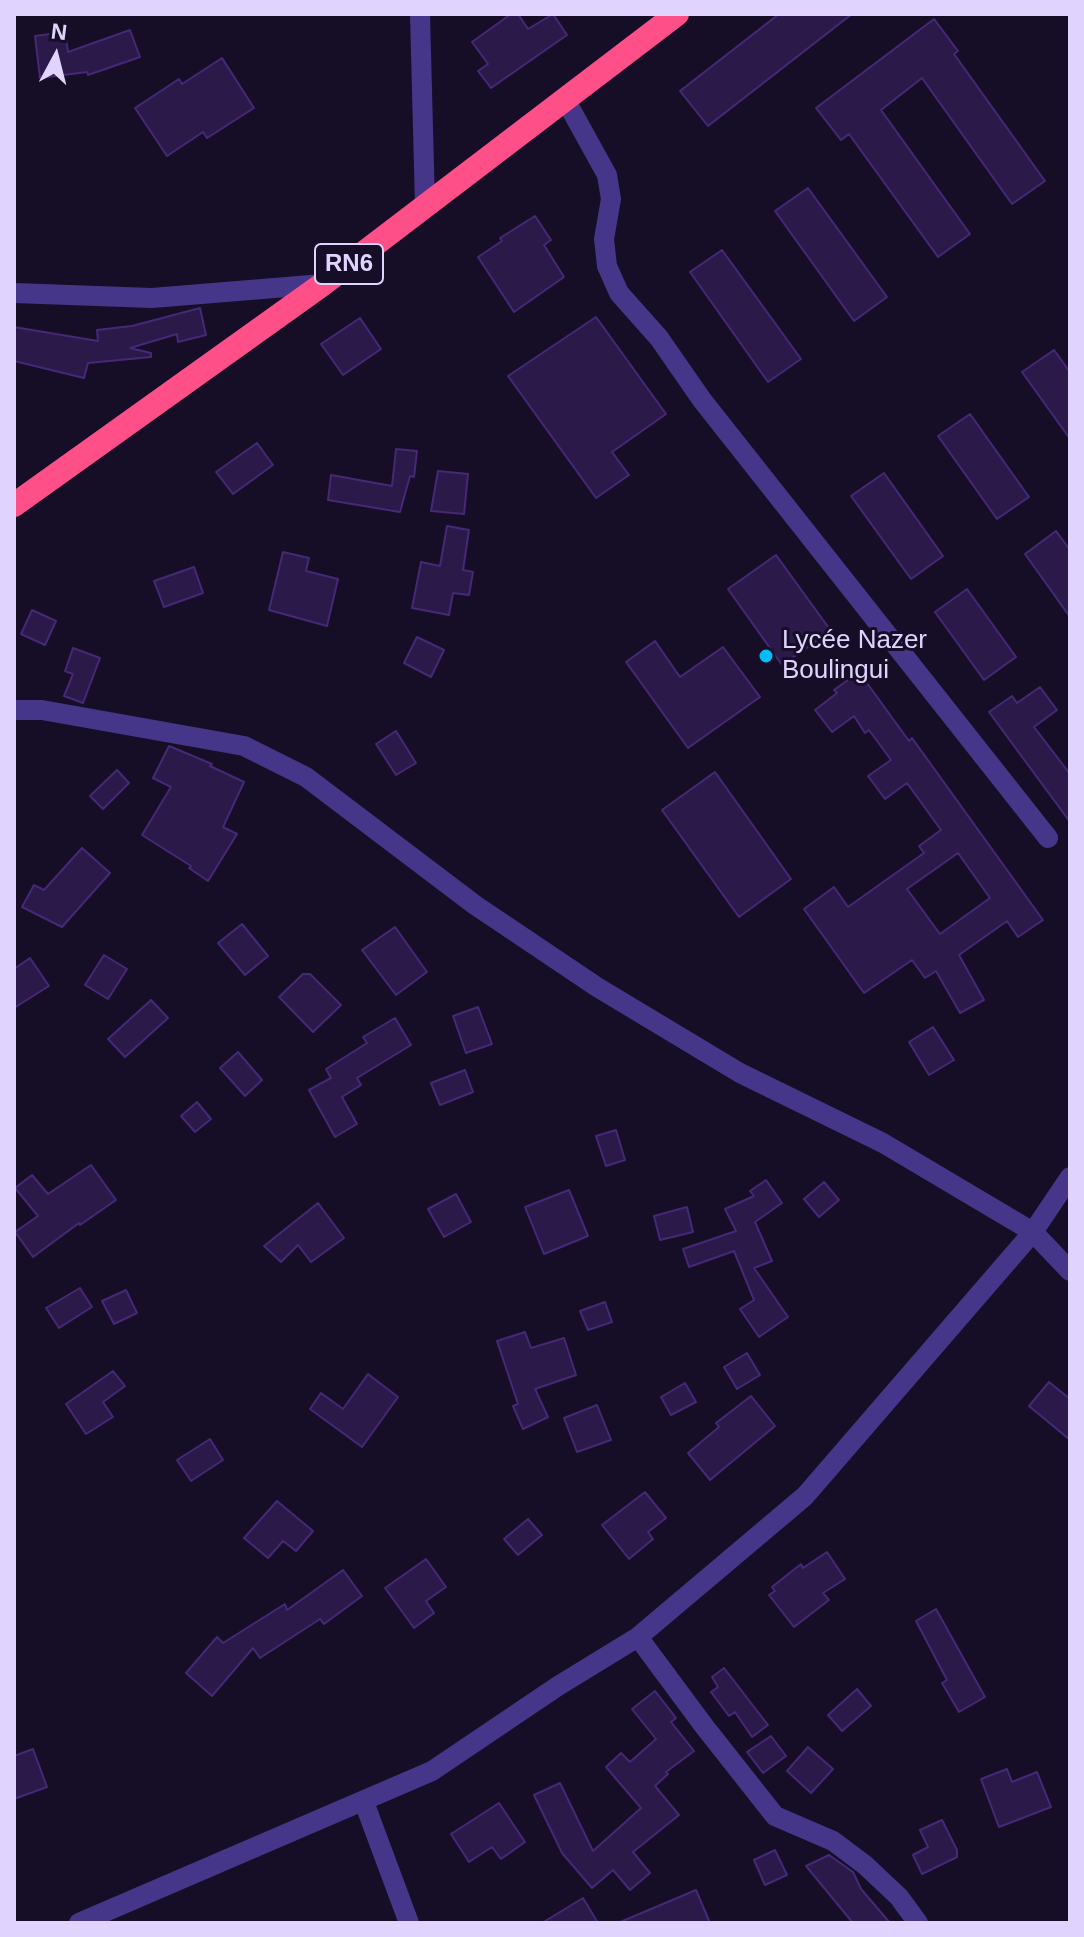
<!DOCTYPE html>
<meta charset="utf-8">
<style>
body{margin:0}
#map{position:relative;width:1084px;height:1937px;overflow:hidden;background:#160e27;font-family:Helvetica,sans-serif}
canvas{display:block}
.frame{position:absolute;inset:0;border:16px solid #e0d4ff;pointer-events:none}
.north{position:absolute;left:16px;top:16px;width:80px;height:80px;-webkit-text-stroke:6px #160e27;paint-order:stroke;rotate:7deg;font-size:22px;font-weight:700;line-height:32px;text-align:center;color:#e0d4ff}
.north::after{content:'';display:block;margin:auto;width:28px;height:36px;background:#e0d4ff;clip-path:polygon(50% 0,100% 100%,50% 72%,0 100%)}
</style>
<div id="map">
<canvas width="1084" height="1937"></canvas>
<div class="frame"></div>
<div class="north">N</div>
</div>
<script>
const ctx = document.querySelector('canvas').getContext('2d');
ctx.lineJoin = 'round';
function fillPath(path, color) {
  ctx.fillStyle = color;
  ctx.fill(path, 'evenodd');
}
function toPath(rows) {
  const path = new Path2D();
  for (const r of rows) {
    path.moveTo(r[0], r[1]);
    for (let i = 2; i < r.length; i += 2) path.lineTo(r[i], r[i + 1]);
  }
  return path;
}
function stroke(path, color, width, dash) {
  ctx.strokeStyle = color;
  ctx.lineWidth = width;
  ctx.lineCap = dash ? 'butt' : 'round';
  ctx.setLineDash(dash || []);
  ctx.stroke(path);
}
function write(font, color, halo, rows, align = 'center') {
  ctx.font = font + ' Helvetica,sans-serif';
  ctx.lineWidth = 6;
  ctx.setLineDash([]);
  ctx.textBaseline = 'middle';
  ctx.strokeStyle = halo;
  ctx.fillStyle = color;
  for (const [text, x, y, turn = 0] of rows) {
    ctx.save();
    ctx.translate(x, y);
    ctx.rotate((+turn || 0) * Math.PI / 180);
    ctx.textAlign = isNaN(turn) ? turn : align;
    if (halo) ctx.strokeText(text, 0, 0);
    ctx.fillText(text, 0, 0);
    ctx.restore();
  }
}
const building = toPath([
 [511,14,518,14,528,29,553,14,567,35,491,88,478,71,488,64,472,42,511,14],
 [779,14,852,14,708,126,680,91,779,14],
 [934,19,958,51,954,54,1045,181,1012,204,922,78,881,110,970,234,938,257,849,134,841,140,816,108,934,19],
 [130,30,140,57,88,75,87,72,40,78,35,36,65,32,68,52,130,30],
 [222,58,254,108,207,138,203,132,167,156,135,108,179,79,182,84,222,58],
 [808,188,887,297,854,321,775,211,808,188],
 [535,216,551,240,544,245,564,277,514,312,478,257,502,241,500,238,535,216],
 [722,250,801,359,768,382,690,272,722,250],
 [200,308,206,335,178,342,177,334,130,348,151,353,151,357,88,363,84,378,14,361,14,327,98,341,97,330,132,326,200,308],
 [596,317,666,414,612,452,629,475,596,498,508,376,596,317],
 [360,318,381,349,343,375,321,344,360,318],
 [1054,350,1070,372,1070,439,1022,372,1054,350],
 [970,414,1029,497,997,519,938,436,970,414],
 [257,443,273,465,233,494,216,472,257,443],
 [396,449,417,451,414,477,410,476,400,512,328,500,331,475,392,486,396,449],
 [438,471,468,474,464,514,431,511,438,471],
 [884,473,943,556,911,579,851,496,884,473],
 [447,526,469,530,463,570,473,572,469,595,453,593,449,615,412,608,421,562,440,566,447,526],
 [1056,531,1070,550,1070,617,1025,554,1056,531],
 [283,552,309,558,306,571,338,579,327,626,269,610,283,552],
 [776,555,831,631,782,665,728,589,776,555],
 [194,567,203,593,164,607,154,581,194,567],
 [967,589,1016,657,984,680,935,612,967,589],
 [32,610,56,621,45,645,21,634,32,610],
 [417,637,444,650,431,677,404,663,417,637],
 [655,641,680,677,723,647,760,697,688,748,626,662,655,641],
 [73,648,100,658,83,703,64,696,73,674,65,671,73,648],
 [859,672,909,741,912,738,1043,920,1018,937,1007,921,959,955,984,1000,960,1013,936,971,925,978,912,960,864,993,804,909,834,887,848,907,924,853,919,846,941,830,907,783,885,799,868,776,891,760,869,730,865,733,854,716,832,732,815,710,837,693,834,690,859,672],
 [958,853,990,898,940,934,907,889,958,853],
 [1040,687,1057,710,1034,727,1070,774,1070,822,989,712,1012,696,1017,703,1040,687],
 [396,731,416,763,396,775,376,744,396,731],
 [169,746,212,764,210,766,244,782,223,827,237,834,208,881,189,868,191,866,142,835,171,787,153,778,169,746],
 [117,770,129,783,103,809,90,796,117,770],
 [715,772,791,879,739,917,662,810,715,772],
 [82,848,110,873,62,927,22,907,34,885,44,890,82,848],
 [242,924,268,956,245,975,218,943,242,924],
 [395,927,427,972,396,995,362,950,395,927],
 [104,955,127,969,108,999,85,985,104,955],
 [30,958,49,986,14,1008,14,969,30,958],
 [303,974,310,974,341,1005,313,1032,279,997,303,974],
 [151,1000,168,1018,125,1057,108,1039,151,1000],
 [478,1007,492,1044,466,1053,453,1016,478,1007],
 [395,1018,411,1045,357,1078,361,1085,342,1097,357,1124,335,1137,309,1090,331,1078,326,1069,367,1043,363,1037,395,1018],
 [933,1027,954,1060,929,1075,909,1042,933,1027],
 [238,1052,262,1080,245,1096,220,1068,238,1052],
 [465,1070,473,1092,440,1105,431,1083,465,1070],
 [197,1102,211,1119,195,1132,181,1116,197,1102],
 [616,1130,625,1160,606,1166,596,1136,616,1130],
 [91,1165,116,1200,80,1225,79,1223,33,1257,15,1232,38,1216,15,1188,32,1175,48,1194,91,1165],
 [766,1180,782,1203,755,1222,772,1261,754,1268,788,1317,759,1337,740,1309,754,1300,734,1251,689,1267,683,1249,736,1231,725,1209,754,1196,750,1191,766,1180],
 [824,1182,839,1200,819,1217,804,1199,824,1182],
 [569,1190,588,1236,544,1254,525,1207,569,1190],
 [456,1194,471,1222,444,1237,428,1209,456,1194],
 [318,1203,344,1238,311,1262,298,1245,281,1262,264,1246,318,1203],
 [687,1207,693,1232,660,1240,654,1216,687,1207],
 [80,1288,92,1307,59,1328,46,1308,80,1288],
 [126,1290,137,1313,114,1324,102,1301,126,1290],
 [605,1302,612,1322,588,1330,580,1311,605,1302],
 [525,1332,531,1348,564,1338,576,1375,535,1389,548,1417,523,1429,513,1406,518,1404,497,1341,525,1332],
 [747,1353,760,1375,737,1389,724,1367,747,1353],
 [113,1371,125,1386,103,1402,113,1417,86,1434,66,1404,113,1371],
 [368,1374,398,1397,362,1447,310,1409,321,1393,343,1409,368,1374],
 [1049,1382,1070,1399,1070,1440,1029,1406,1049,1382],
 [685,1383,696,1402,671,1415,661,1397,685,1383],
 [751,1396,775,1426,710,1480,688,1453,719,1427,716,1423,751,1396],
 [597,1405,611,1440,577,1452,564,1418,597,1405],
 [210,1439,223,1460,191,1481,177,1460,210,1439],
 [645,1492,666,1518,648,1532,653,1539,629,1559,602,1525,645,1492],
 [277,1501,313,1531,296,1551,283,1541,268,1558,244,1538,277,1501],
 [528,1519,542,1535,518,1555,504,1539,528,1519],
 [827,1552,845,1579,823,1593,829,1600,794,1627,769,1595,775,1591,772,1587,801,1564,803,1568,827,1552],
 [426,1559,446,1587,426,1601,434,1613,414,1628,385,1588,426,1559],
 [343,1570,362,1596,324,1624,320,1619,260,1658,253,1648,212,1696,186,1673,217,1637,223,1643,285,1604,287,1610,343,1570],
 [936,1609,985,1697,959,1712,942,1683,947,1680,916,1621,936,1609],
 [724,1668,768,1725,752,1737,735,1712,729,1716,711,1692,718,1687,712,1677,724,1668],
 [857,1689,871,1706,842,1731,828,1715,857,1689],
 [655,1691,676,1718,671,1722,694,1751,666,1772,668,1774,655,1786,679,1815,633,1852,650,1873,630,1890,613,1870,592,1888,562,1853,534,1795,560,1783,593,1851,641,1808,606,1767,621,1753,630,1762,656,1739,632,1709,655,1691],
 [771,1736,786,1756,763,1773,747,1752,771,1736],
 [808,1747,833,1769,811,1793,787,1771,808,1747],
 [33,1749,47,1787,14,1799,14,1756,33,1749],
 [1007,1769,1012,1782,1037,1772,1051,1807,999,1827,981,1779,1007,1769],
 [499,1803,525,1842,501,1859,492,1847,469,1862,451,1834,499,1803],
 [942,1820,957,1850,957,1857,922,1874,913,1855,928,1847,920,1830,942,1820],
 [775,1850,787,1875,765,1885,754,1860,775,1850],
 [829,1855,853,1872,861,1889,890,1923,853,1923,806,1866,829,1855],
 [696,1890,710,1923,618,1923,696,1890],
 [583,1898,598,1923,542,1923,583,1898]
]);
fillPath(building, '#2a1949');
stroke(building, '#452977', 2);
stroke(toPath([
 [420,14,425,205],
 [565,99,607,175,611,199,604,239,607,266,619,293,659,338,702,400,1048,838],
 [14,293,152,298,323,284],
 [14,710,42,710,244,746,306,777,475,905,597,987,740,1073,883,1143,1033,1232,1070,1271],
 [638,1637,704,1726,775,1816,833,1841,865,1865,899,1897,918,1923],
 [364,1802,409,1923],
 [79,1923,432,1771,558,1686,638,1637,805,1496,1033,1232,1070,1177]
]), '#463689', 20);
stroke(toPath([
 [14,505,323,284,677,14]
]), '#ff4f88', 24);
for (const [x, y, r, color] of [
 [766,656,8,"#00bdff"]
]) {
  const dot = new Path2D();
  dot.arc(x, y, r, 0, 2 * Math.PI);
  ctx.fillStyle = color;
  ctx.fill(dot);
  stroke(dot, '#160e27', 3);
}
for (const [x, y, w] of [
 [349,264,68]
]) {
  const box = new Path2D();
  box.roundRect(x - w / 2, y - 20, w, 40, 6);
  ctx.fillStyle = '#160e27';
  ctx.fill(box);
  stroke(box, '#e0d4ff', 2);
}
write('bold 24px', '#e0d4ff', null, [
 ["RN6",349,264]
]);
write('26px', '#e0d4ff', '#160e27', [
 ["Lycée Nazer",782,641],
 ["Boulingui",782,671]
], 'left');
</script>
